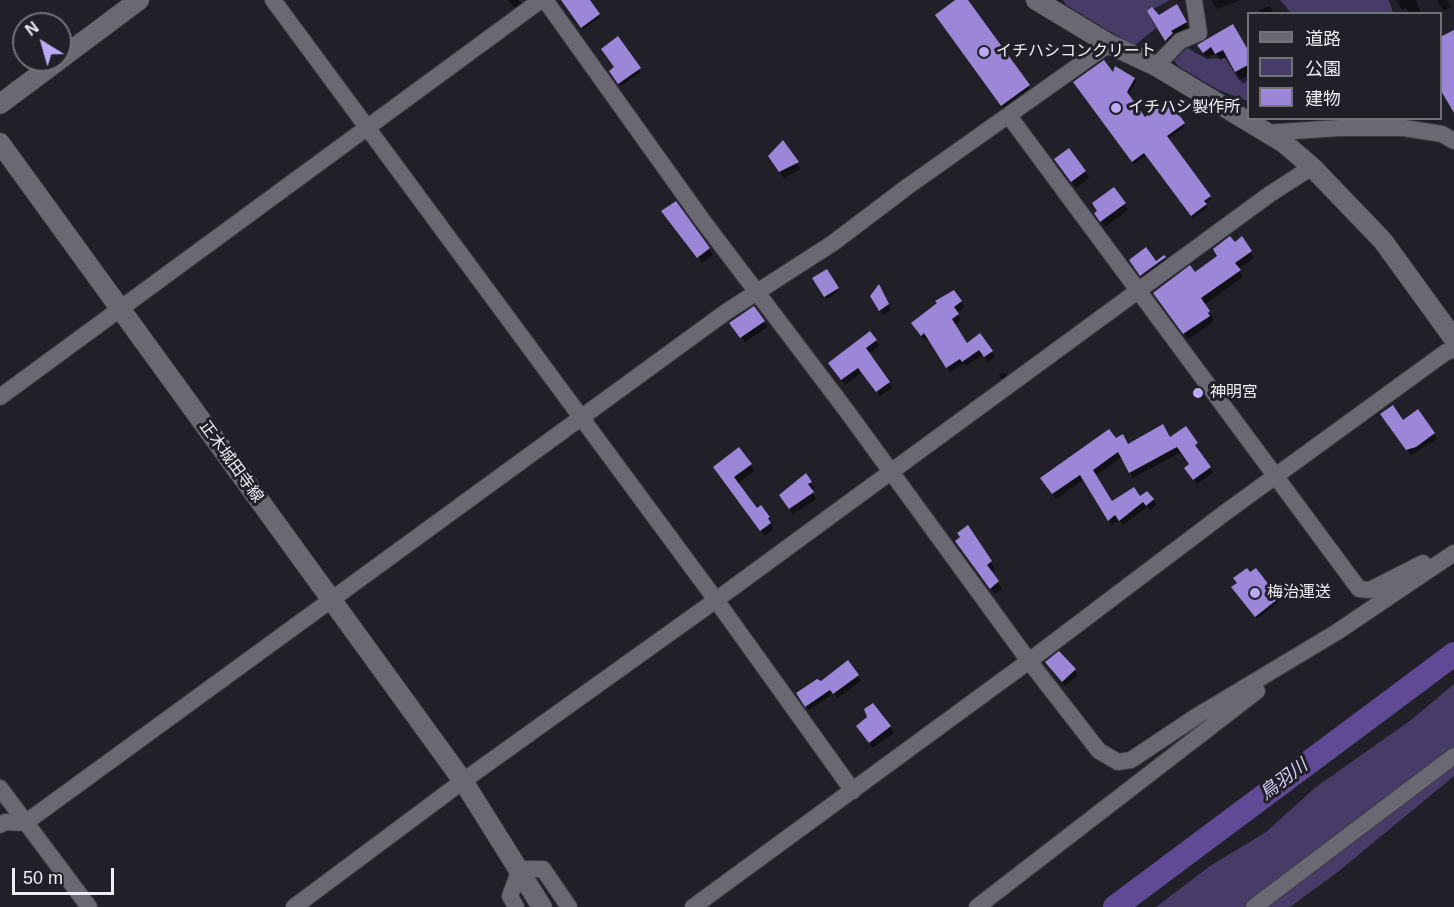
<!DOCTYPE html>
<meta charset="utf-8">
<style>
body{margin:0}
#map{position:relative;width:1454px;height:907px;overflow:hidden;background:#212028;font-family:Arial,"Noto Sans JP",sans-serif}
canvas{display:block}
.legend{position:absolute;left:1247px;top:12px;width:195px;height:108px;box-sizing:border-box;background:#212028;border:2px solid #737279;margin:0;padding:8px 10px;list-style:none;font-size:18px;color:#eeedf3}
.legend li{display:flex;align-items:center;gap:12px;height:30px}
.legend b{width:30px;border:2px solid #737279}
.north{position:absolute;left:12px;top:12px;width:60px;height:60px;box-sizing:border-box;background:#212028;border:2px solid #737279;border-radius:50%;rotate:323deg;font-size:16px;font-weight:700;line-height:24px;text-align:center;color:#eeedf3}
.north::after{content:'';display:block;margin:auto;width:21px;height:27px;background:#bcaaf6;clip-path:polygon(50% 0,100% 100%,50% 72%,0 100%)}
.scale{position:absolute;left:12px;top:868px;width:102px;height:27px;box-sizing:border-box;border:3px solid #eeedf3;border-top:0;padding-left:8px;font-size:18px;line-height:21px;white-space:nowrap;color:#eeedf3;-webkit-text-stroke:4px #212028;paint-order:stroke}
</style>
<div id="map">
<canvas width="1454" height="907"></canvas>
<ul class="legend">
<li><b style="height:8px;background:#6a6872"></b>道路</li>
<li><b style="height:16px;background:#473b67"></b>公園</li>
<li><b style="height:16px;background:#9b86d8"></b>建物</li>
</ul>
<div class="north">N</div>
<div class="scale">50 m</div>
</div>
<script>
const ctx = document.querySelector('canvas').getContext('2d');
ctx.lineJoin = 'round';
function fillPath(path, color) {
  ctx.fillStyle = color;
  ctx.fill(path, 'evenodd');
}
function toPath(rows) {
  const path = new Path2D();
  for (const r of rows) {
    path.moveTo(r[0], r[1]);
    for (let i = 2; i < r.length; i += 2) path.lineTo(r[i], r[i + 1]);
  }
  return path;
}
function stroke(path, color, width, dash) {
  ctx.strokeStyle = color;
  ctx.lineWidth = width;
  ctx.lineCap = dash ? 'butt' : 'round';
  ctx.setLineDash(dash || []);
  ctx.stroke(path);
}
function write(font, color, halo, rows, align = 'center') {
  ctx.font = font + ' Arial,"Noto Sans JP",sans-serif';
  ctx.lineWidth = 6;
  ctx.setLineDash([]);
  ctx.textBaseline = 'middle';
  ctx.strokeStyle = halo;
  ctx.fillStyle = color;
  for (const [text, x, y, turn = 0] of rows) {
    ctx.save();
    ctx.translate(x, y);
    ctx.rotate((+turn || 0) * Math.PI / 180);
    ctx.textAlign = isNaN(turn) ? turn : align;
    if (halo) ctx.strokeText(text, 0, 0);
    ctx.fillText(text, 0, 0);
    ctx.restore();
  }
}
fillPath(toPath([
 [1063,0,1170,0,1148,12,1156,28,1134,46,1066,5],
 [1280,0,1389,0,1393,13,1291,13],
 [1187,48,1207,59,1225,58,1239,80,1248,76,1248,101,1218,90,1178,66,1174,60],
 [1454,684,1454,776,1339,871,1290,907,1156,907,1210,866,1266,832,1316,787,1411,720]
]), '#473b67');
fillPath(toPath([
 [508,0,519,0,523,7,517,11],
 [563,0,589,0,600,17,583,29],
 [958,0,966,0,1030,88,1003,108,938,18],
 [1212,0,1241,0,1217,9],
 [1396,0,1416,0,1421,14,1409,14,1406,8,1402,10],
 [1437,0,1447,0,1451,7,1444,11],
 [1176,6,1189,28,1173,37,1170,46,1149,11,1158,17],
 [1270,6,1274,14,1260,14,1259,10],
 [1232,26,1248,55,1248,81,1242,84,1228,56,1220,60,1216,53,1207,58,1199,46],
 [618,38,641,72,621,86,611,71,616,68],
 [1113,75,1134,79,1136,82,1128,95,1145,119,1167,102,1185,126,1168,139,1211,199,1205,204,1207,208,1193,218,1146,155,1134,164,1075,82],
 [783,143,801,169,784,178,773,163],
 [1060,166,1085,171,1089,178,1076,188],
 [1114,189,1128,210,1105,227,1099,219,1099,211],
 [675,203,713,255,702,263,667,218],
 [1234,244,1251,252,1254,258,1238,269,1243,277,1204,305,1213,318,1212,323,1188,339,1158,299],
 [1164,257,1168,264,1145,281,1134,267,1156,263],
 [827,271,839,291,827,299,814,278],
 [881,291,891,310,883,315,872,296],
 [961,301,964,307,957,313,961,320,954,325,967,345,992,351,995,357,988,362,983,355,966,366,964,363,950,372,928,338,925,340,916,328],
 [764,321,767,327,745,342,734,329],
 [870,333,879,346,868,354,892,388,880,396,863,372,845,385,833,369],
 [1003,372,1011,379,1005,384,999,375],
 [1385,420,1403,422,1434,434,1437,439,1411,455],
 [1186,428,1213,473,1197,484,1189,473,1191,465,1181,452,1133,478,1122,457,1095,476,1112,504,1140,498,1153,500,1156,505,1150,510,1147,507,1123,525,1119,520,1112,525,1084,479,1056,499,1045,484,1115,440,1128,446,1170,439],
 [751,465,754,471,737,484,756,510,769,517,772,524,773,530,765,536,718,474],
 [805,475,814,488,811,490,816,499,793,514,784,501],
 [968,527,995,569,990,572,1002,589,995,594,960,548],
 [1235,590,1278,599,1279,601,1257,619],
 [848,662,861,681,837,698,834,693,809,710,800,698],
 [1047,663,1075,670,1078,675,1065,686],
 [890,727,894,733,873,748,861,732]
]), '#0007');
stroke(toPath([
 [1115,907,1454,654]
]), '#604a96', 24);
fillPath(toPath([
 [561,0,590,0,600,14,581,28],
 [955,0,968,0,1030,85,1001,106,935,15],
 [1177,4,1187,22,1171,31,1173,33,1165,41,1147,11,1152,7,1159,15],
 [1233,24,1248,50,1248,65,1235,72,1223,50,1215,54,1211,47,1203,53,1197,45],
 [1454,30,1454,113,1440,89,1440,37],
 [618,36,641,68,618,84,609,71,614,67,601,49],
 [1104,60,1113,72,1115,66,1135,78,1127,92,1145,117,1168,100,1185,123,1167,136,1211,196,1204,201,1207,204,1191,216,1144,153,1132,162,1073,82],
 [783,140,799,162,779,172,768,156],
 [1069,148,1086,171,1071,182,1054,159],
 [1114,187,1126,203,1100,222,1094,213,1097,211,1092,203],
 [676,201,710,248,697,258,661,211],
 [1230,236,1235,242,1242,236,1252,251,1235,263,1241,270,1201,298,1210,311,1208,313,1210,316,1183,334,1153,293,1190,265,1195,272,1217,256,1213,249],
 [1146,247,1156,261,1164,255,1166,257,1140,276,1129,260],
 [827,269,839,288,824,297,812,278],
 [879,284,889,304,879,311,870,296],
 [954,290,962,301,954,307,959,314,952,319,967,343,980,333,993,351,984,357,979,350,962,362,960,359,946,368,924,333,921,336,911,323,937,303,935,301],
 [754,306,765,321,740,338,729,323],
 [870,331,877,340,866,348,890,382,876,392,858,368,841,380,828,363],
 [1393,405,1403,420,1418,409,1435,433,1416,447,1406,450,1380,414],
 [1163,424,1170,437,1186,426,1198,443,1195,445,1211,467,1193,480,1184,468,1189,464,1177,447,1129,473,1118,452,1093,470,1112,501,1134,487,1140,496,1147,491,1154,499,1146,506,1143,502,1119,521,1115,515,1108,521,1080,475,1052,494,1040,478,1109,429,1116,438,1123,434,1128,444],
 [739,447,752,464,734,477,757,508,761,505,770,517,768,518,771,523,760,531,713,467],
 [806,473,812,482,808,484,814,492,789,509,779,495],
 [968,525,992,561,987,565,999,581,990,589,955,541,960,537,957,533],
 [1247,568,1250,572,1256,568,1279,598,1255,617,1231,587,1237,583,1233,578],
 [1059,651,1076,669,1062,682,1045,662],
 [848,660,859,675,833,694,830,690,805,707,796,693,817,679,821,681],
 [873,703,891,726,869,743,856,726,867,717,864,709]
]), '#9b86d8');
const minor = toPath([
 [273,0,716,600,853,791],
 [545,0,703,221,846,410,1029,661,1099,751,1118,762,1131,760,1197,716,1337,632,1454,553],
 [1156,66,1180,41,1199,33,1194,0],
 [1009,116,1359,589,1370,590,1423,563],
 [1265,133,1340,128,1404,128,1442,134,1454,141],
 [0,397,541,0],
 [0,788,89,907],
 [0,825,5,822,25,823,726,312,833,243,907,187,1109,44],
 [294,907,463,781,716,600,1270,194,1312,167],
 [516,907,510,896,520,869,543,869,569,907],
 [693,907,1029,661,1226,512,1446,352,1454,350],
 [977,907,1257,691],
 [1254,907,1454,756]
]);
const tertiary = toPath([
 [1036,0,1109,44,1156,66,1284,143,1312,167,1383,241,1454,339],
 [60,59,139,0],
 [0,104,59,60],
 [0,143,463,781,542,907]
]);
stroke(minor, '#3d3b43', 18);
stroke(tertiary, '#3d3b43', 21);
stroke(minor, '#6a6872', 16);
stroke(tertiary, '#6a6872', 20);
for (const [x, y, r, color] of [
 [984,52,6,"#bcaaf6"],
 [1116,108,6,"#bcaaf6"],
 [1198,393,6,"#bcaaf6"],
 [1255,593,6,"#bcaaf6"]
]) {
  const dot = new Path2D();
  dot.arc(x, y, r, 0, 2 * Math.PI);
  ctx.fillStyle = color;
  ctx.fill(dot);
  stroke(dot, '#212028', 2);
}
write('16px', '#eeedf3', '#212028', [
 ["イチハシコンクリート",996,52],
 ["イチハシ製作所",1128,108],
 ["神明宮",1210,393],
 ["梅治運送",1267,593]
], 'left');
write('16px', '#eeedf3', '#212028', [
 ["正木城田寺線",231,462,54]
]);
write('italic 18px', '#d9d0fb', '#212028', [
 ["鳥羽川",1284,780,-37]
]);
</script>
